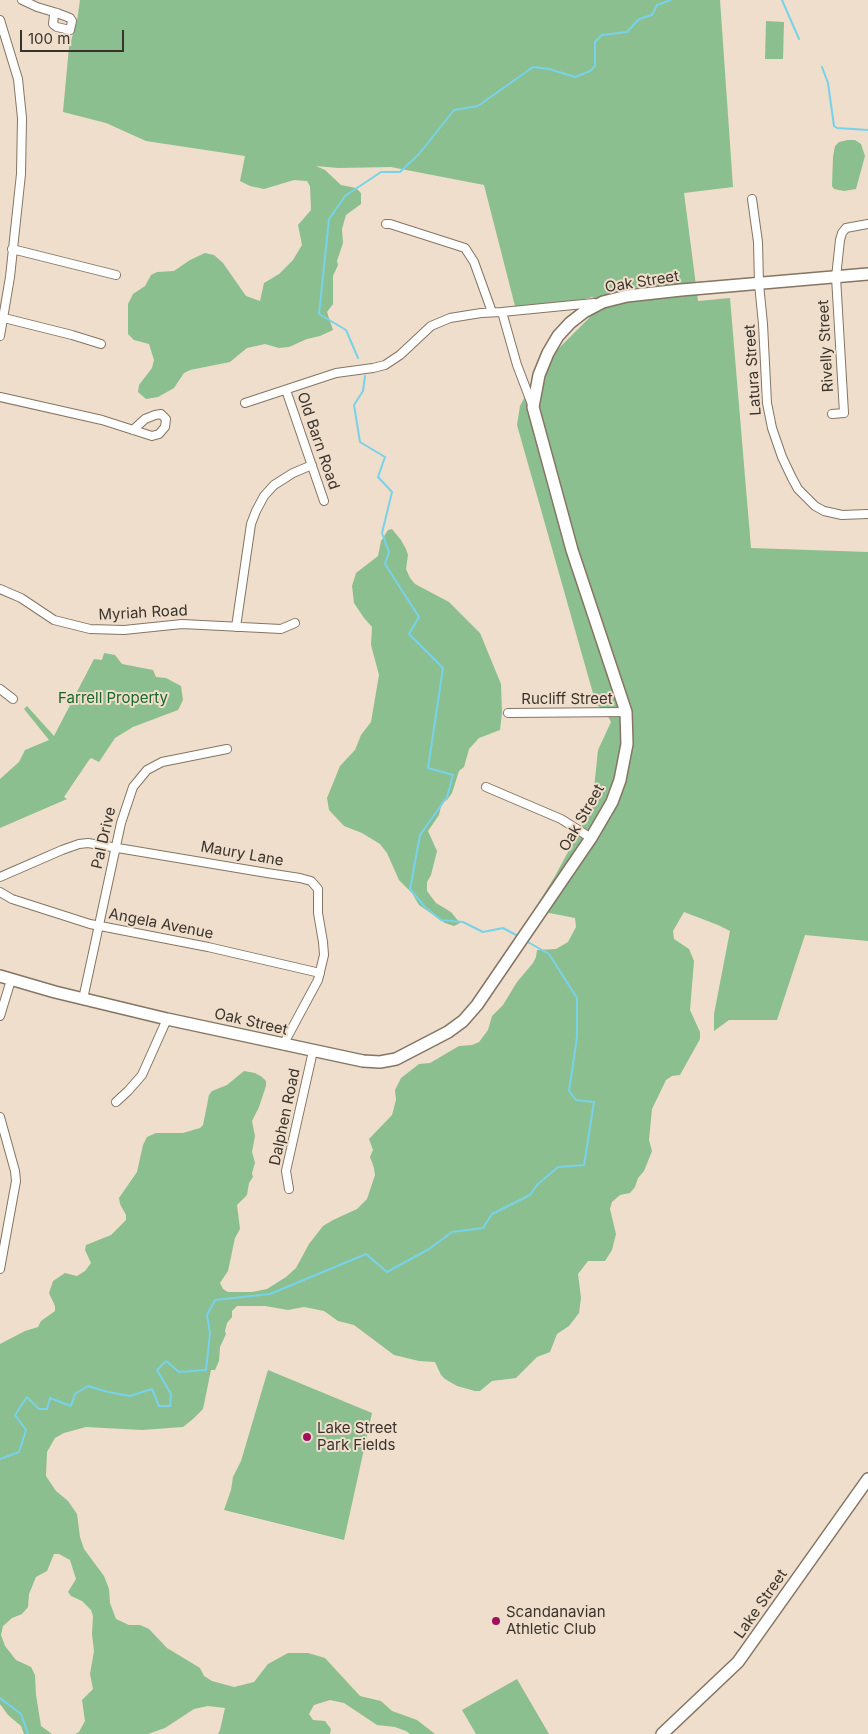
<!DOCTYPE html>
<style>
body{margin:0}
#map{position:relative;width:868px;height:1734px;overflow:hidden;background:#efdecb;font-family:Inter,sans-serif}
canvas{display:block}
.scale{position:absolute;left:20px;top:30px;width:104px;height:22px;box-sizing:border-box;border:2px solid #3a332c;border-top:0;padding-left:6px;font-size:15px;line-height:18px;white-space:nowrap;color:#3a332c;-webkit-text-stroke:4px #efdecb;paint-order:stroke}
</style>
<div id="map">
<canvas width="868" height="1734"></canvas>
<div class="scale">100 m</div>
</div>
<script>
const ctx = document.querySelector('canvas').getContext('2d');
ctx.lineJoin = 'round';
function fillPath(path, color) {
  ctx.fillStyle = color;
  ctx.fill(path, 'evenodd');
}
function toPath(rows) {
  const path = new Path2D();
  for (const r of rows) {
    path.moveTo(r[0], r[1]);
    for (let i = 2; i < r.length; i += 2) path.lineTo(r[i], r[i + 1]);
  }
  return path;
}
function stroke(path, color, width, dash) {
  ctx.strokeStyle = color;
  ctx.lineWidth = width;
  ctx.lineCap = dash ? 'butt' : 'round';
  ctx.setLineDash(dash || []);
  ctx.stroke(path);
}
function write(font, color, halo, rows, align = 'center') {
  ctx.font = font + ' Inter,sans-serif';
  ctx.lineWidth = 4;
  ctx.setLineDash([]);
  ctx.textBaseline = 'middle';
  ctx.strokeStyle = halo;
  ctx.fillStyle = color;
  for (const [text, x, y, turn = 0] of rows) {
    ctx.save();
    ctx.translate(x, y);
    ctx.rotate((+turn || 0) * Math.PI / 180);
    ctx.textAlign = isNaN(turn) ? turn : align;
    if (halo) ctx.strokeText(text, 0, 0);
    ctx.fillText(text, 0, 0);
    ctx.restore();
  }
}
fillPath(toPath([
 [80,0,720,0,733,187,684,193,698,301,730,298,751,548,868,552,868,941,805,935,777,1020,729,1020,714,1031,714,1014,730,931,718,925,684,912,673,931,674,939,689,949,694,961,690,1010,700,1032,700,1039,680,1075,672,1076,666,1080,652,1109,649,1140,652,1151,644,1171,638,1178,635,1187,630,1193,620,1195,612,1202,610,1209,616,1234,612,1250,605,1261,588,1261,578,1274,581,1298,579,1313,569,1326,557,1334,550,1352,537,1357,516,1378,492,1381,480,1391,475,1391,457,1386,445,1379,441,1375,435,1362,419,1361,394,1355,354,1325,338,1321,324,1311,304,1307,288,1310,265,1306,237,1306,232,1311,232,1317,227,1323,225,1331,226,1334,220,1347,219,1361,215,1370,211,1370,203,1409,193,1419,183,1427,142,1430,86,1427,64,1433,55,1438,47,1452,46,1476,56,1491,68,1501,77,1514,80,1537,84,1549,104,1576,109,1589,110,1603,116,1619,129,1625,140,1625,149,1629,167,1648,200,1668,204,1676,212,1681,234,1687,254,1682,268,1664,288,1653,308,1653,325,1658,360,1696,381,1701,392,1711,417,1720,435,1734,410,1734,406,1731,395,1727,377,1725,344,1703,330,1700,314,1705,309,1714,313,1720,325,1721,331,1729,330,1734,218,1734,220,1730,225,1708,208,1706,194,1709,165,1728,148,1734,75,1734,79,1732,85,1721,82,1700,93,1689,90,1674,94,1651,92,1634,93,1616,91,1610,82,1601,71,1596,68,1592,76,1579,70,1560,59,1554,54,1554,47,1571,36,1577,29,1594,28,1607,22,1614,12,1618,3,1626,1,1635,5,1646,16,1660,31,1667,35,1675,36,1695,41,1726,52,1734,24,1734,21,1726,8,1715,0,1704,0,1344,25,1331,38,1327,41,1321,55,1311,55,1306,49,1293,53,1281,65,1273,77,1276,85,1271,91,1263,85,1250,86,1245,111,1235,126,1220,126,1215,120,1204,119,1198,137,1172,143,1145,147,1137,156,1133,183,1133,200,1128,203,1125,209,1095,212,1091,227,1085,244,1071,255,1073,262,1077,266,1081,266,1086,259,1107,252,1121,255,1136,252,1152,255,1163,252,1173,253,1177,249,1183,247,1195,237,1205,240,1229,235,1238,228,1271,220,1283,223,1289,228,1292,252,1292,267,1289,286,1277,296,1268,309,1244,323,1226,333,1220,357,1209,367,1199,375,1175,374,1168,370,1157,373,1150,369,1139,392,1115,396,1100,395,1090,401,1078,419,1064,430,1063,459,1046,472,1045,479,1042,488,1030,492,1016,503,1005,517,982,533,963,536,957,537,950,556,949,568,942,576,927,575,918,534,910,555,876,592,808,598,750,611,722,606,713,596,704,517,425,520,406,534,379,549,358,595,312,593,297,517,314,484,185,391,167,338,168,316,166,325,170,341,185,356,188,361,193,361,204,346,215,342,229,343,243,337,261,338,265,333,276,333,304,327,312,333,330,320,336,307,339,289,347,279,348,265,344,247,348,230,362,190,370,184,373,174,388,158,397,146,399,138,392,139,385,152,368,154,360,149,344,134,340,128,334,128,304,133,294,145,286,151,275,157,272,174,271,190,260,205,253,214,255,223,263,246,296,260,301,264,283,279,274,293,260,302,245,298,225,311,210,310,186,307,181,294,180,264,189,250,186,240,181,245,156,146,141,106,123,63,112,69,47,77,21],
 [766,21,784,22,783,59,765,59],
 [848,140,855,140,861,144,865,156,856,189,844,191,834,189,832,186,833,157,835,146,839,142],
 [392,529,401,540,406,549,408,555,406,569,410,578,415,584,449,602,480,633,501,684,502,713,500,730,479,738,469,749,464,767,459,771,452,793,447,800,442,802,439,815,428,831,437,851,431,875,427,882,427,891,436,903,451,912,460,923,454,926,445,923,419,905,412,893,399,880,387,853,380,844,362,833,344,826,329,810,327,798,340,766,355,750,361,735,371,722,379,675,371,645,372,627,364,618,354,603,352,586,356,573,378,556,381,541,388,530],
 [104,653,115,655,122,664,153,670,156,677,166,678,181,686,183,700,178,710,133,727,115,738,99,762,91,758,89,760,64,797,67,799,0,828,0,779,19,762,25,750,49,740,24,709,27,706,54,736,94,659,102,660],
 [268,1370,372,1413,344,1540,224,1510,231,1490,233,1477,241,1461],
 [517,1679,549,1734,476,1734,462,1710]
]), '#8bbf8f');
stroke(toPath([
 [782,0,799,39],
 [822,67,828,83,834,126,837,128,868,130],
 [358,358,346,330,319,314,329,219,345,196,381,172,400,172,419,154,454,110,478,106,533,67,549,69,575,77,590,71,595,66,595,42,602,35,627,32,639,19,652,15,657,5,671,0],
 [365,376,363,391,354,405,360,442,385,457,378,477,392,492,382,533,389,552,385,564,419,617,409,634,443,668,428,768,453,775,447,797,420,835,410,889,425,907,441,920,463,922,483,932,503,928,518,936],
 [0,1459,19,1452,26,1430,15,1415,27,1397,39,1409,47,1409,50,1398,71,1406,75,1394,88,1386,108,1392,130,1396,152,1389,159,1406,170,1406,171,1394,157,1370,166,1361,179,1372,206,1370,210,1333,207,1315,215,1300,270,1294,366,1254,387,1272,429,1249,452,1232,483,1228,492,1214,530,1195,537,1185,558,1167,584,1165,594,1102,576,1100,569,1091,577,1037,577,998,549,954,526,941],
 [0,1698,21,1714,28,1734]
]), '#77d2ea', 2);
const street = toPath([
 [22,0,37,7,57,13,70,18,72,21,70,30,57,27,53,24,54,15,57,13],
 [0,20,18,79,22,118,21,174,10,277,0,336],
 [752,199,758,242,759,284,763,324,767,403,772,428,782,457,792,478,798,489,815,506,824,511,842,515,868,514],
 [386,224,390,224,465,248,474,262,492,312],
 [12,249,116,275],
 [4,318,72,335,101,344],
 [286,390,324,501],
 [0,397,102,420,152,436,159,434,165,427,166,419,161,414,155,415,145,419,133,430],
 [245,403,336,373,373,368,385,365,400,355,431,326,450,318,481,313,502,312],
 [533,407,517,365,502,312,594,303],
 [832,414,844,413,836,277,840,240,842,233,846,228,868,224],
 [0,589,21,598,54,620,90,629,124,630,182,624,281,629,295,623],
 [236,627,251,524,256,511,264,496,274,485,293,473,312,465],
 [0,689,13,699],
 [508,713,626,712],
 [486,787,561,819,591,838],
 [0,877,62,850,79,844,88,843,267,873,300,878,311,881,318,889,318,913,323,942,324,955,318,980,283,1045],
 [0,892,12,899,90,924,208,947,320,973],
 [83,999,121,823,133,787,147,770,162,762,227,749],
 [0,1016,11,980],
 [116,1102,128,1091,142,1075,167,1019],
 [0,1117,15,1171,16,1181,0,1269],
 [289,1189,286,1171,313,1051]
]);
const secondary = toPath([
 [0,976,55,992,167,1019,363,1061,380,1062,396,1059,448,1032,463,1021,477,1005,591,838,612,802,620,780,627,744,626,712,572,550,533,407,539,375,548,353,558,336,570,323,584,312,603,302,627,296,681,290,868,274],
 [662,1734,738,1662,868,1479]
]);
stroke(street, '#847564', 10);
stroke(secondary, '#847564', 14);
stroke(street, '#fff', 8);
stroke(secondary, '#fff', 11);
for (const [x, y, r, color] of [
 [307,1437,5,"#9f105b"],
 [496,1621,5,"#9f105b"]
]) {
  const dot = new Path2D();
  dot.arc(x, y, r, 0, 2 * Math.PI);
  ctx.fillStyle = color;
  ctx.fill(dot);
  stroke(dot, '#efdecb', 2);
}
write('15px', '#3a332c', '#efdecb', [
 ["Oak Street",642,282,-9],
 ["Rivelly Street",826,346,-93],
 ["Latura Street",753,370,-94],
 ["Old Barn Road",318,441,71],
 ["Myriah Road",143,613,-3],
 ["Rucliff Street",567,699],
 ["Oak Street",582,818,-60],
 ["Pal Drive",104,838,-77],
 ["Maury Lane",242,854,10],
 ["Angela Avenue",161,924,11],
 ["Oak Street",251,1022,13],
 ["Dalphen Road",285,1117,-78],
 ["Lake Street",761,1604,-55]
]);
write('15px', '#166626', '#efdecb', [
 ["Farrell Property",113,698]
]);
write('15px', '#3a332c', '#efdecb', [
 ["Lake Street",317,1428],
 ["Park Fields",317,1445],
 ["Scandanavian",506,1612],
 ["Athletic Club",506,1629]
], 'left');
</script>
